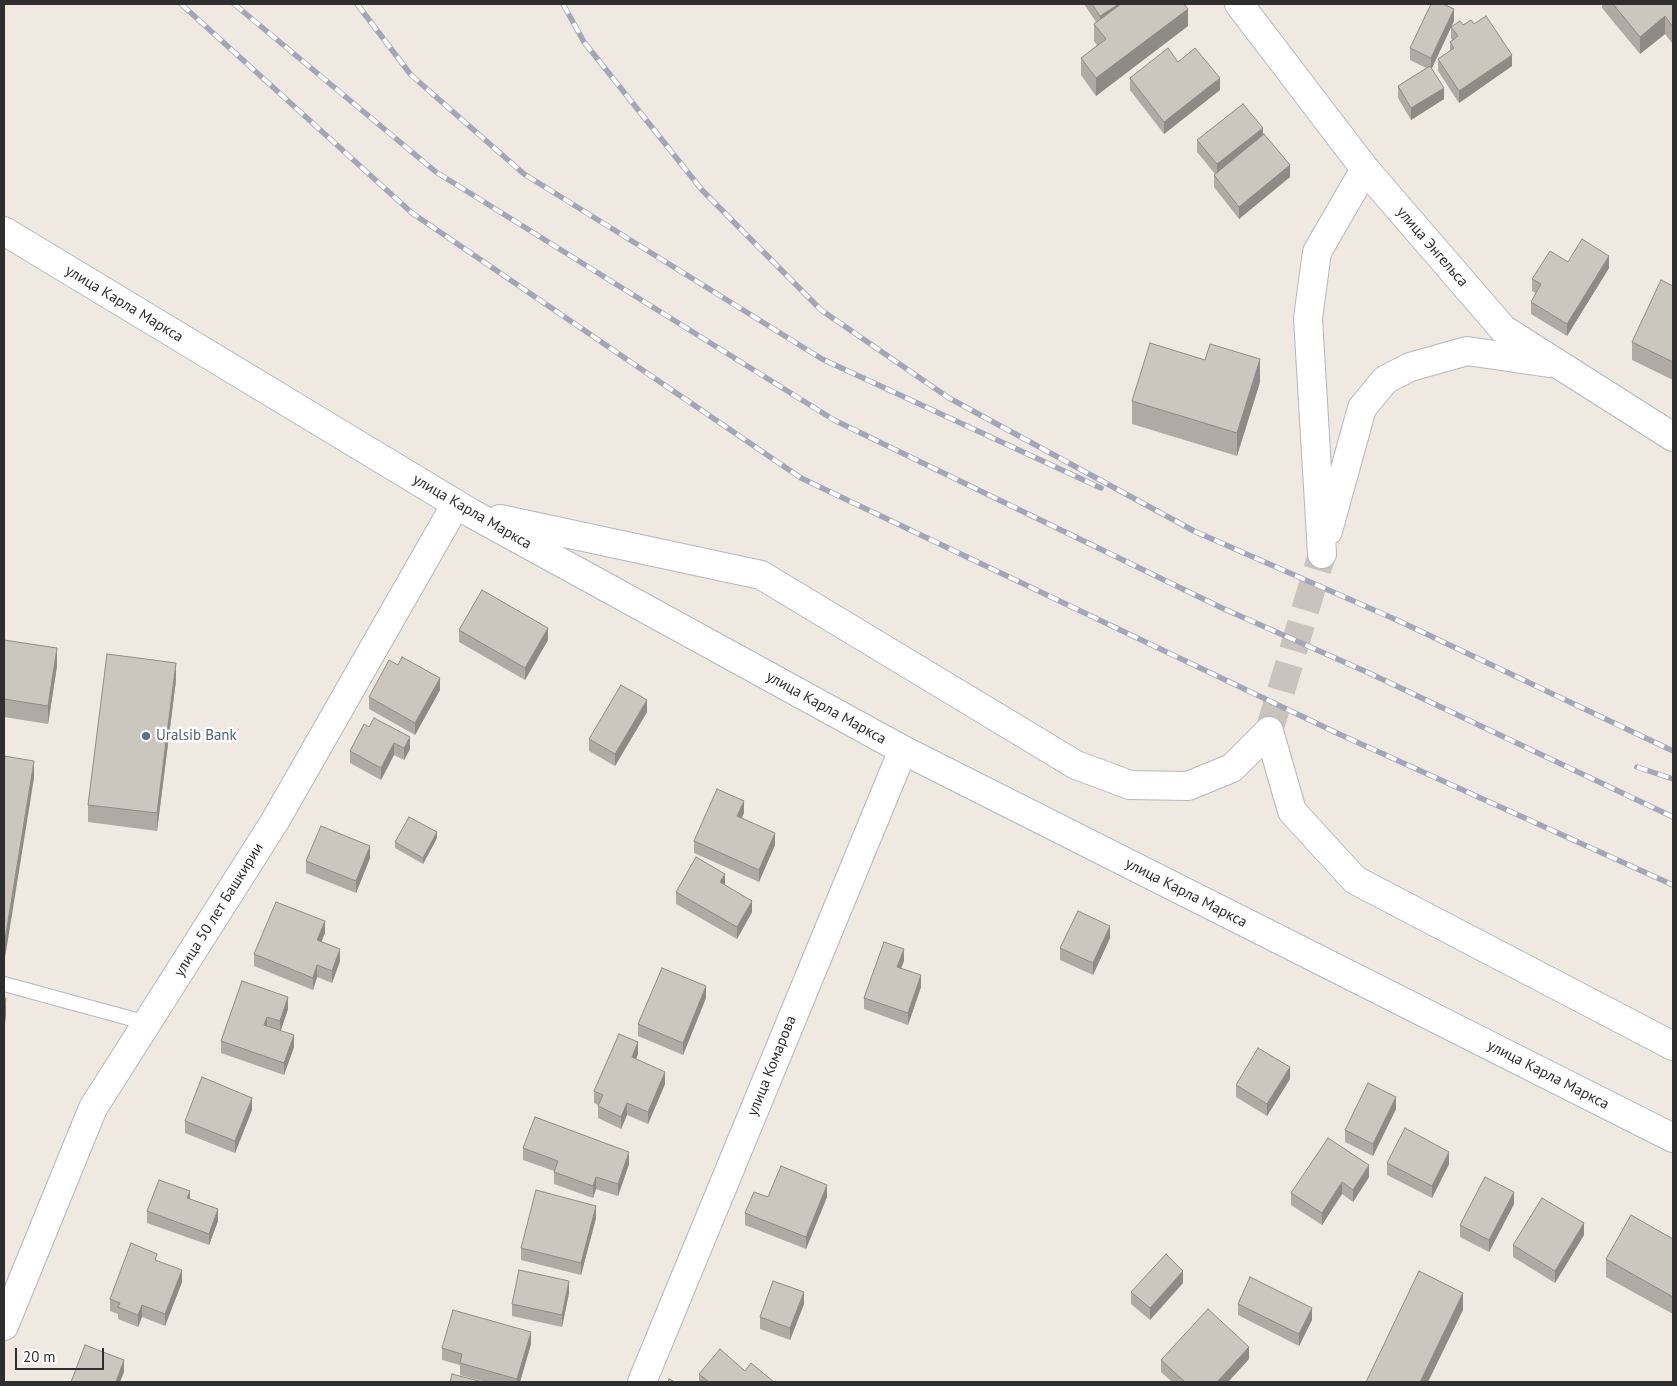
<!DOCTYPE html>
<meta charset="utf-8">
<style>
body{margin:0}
#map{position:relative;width:1677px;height:1386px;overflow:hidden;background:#efe9e1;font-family:"PT Sans",sans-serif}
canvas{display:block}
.frame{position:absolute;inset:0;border:5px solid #2e2e2e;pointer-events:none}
.scale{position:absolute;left:15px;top:1348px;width:89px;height:22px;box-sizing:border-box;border:2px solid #2e2e2e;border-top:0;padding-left:6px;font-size:15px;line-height:18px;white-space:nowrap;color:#2e2e2e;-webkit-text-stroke:4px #fff;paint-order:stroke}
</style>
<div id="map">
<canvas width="1677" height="1386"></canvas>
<div class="frame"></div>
<div class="scale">20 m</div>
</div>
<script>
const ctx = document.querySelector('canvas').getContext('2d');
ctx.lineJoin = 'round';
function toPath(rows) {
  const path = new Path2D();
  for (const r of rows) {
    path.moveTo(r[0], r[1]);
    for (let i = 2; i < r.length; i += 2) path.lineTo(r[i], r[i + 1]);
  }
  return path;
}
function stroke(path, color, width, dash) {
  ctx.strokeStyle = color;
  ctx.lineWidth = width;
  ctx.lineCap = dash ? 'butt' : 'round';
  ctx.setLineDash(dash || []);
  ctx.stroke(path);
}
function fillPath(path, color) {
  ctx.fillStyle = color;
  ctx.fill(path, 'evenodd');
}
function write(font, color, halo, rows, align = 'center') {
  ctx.font = font + ' "PT Sans",sans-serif';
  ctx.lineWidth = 5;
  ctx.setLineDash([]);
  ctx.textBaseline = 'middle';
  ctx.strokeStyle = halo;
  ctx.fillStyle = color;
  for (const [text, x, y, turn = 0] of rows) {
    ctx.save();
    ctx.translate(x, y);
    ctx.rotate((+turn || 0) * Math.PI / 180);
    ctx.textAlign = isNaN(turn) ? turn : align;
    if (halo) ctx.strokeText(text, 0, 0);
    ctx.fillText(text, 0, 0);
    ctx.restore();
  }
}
stroke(toPath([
 [1269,731,1322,554]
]), '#c8c4bd', 28, [28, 14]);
const service = toPath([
 [4,984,147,1023]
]);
const minor = toPath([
 [4,1326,93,1108,275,821,456,504],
 [642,1382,903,750]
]);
const tertiary = toPath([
 [1239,4,1365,169,1503,329,1673,437],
 [4,231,471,513,903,750,1673,1138],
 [500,519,761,575,1076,765,1130,785,1188,786,1232,768,1269,731,1292,811,1355,880,1673,1046],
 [1328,531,1362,408,1385,380,1410,367,1467,351,1549,363],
 [1322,554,1308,318,1317,252,1365,169]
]);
stroke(service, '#b4b7c1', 16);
stroke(minor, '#b4b7c1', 30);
stroke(tertiary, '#b4b7c1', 30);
stroke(service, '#fff', 14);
stroke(minor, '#fff', 28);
stroke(tertiary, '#fff', 28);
const rail = toPath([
 [181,4,412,213,801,478,1339,734,1673,885],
 [234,4,436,172,834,420,1222,608,1369,673,1673,817],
 [357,4,411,75,524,174,822,359,1101,488],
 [563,4,584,42,702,190,821,310,949,398,1194,531,1399,621,1673,751],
 [1637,767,1673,779]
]);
stroke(rail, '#a3a6b8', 5.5);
stroke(rail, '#fff', 4, [11]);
fillPath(toPath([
 [1084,4,1184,4,1188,26,1096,96,1081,75,1081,58,1097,45,1094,41,1094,24,1096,22],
 [1602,4,1673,4,1672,43,1665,34,1640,54,1602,8],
 [1454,21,1432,68,1444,99,1411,120,1398,98,1398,86,1426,68,1410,60,1410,48],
 [1463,25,1512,66,1459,103,1438,71,1438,59,1450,51,1450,42,1452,40,1451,38,1451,27],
 [1178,62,1220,90,1164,134,1130,90,1130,78],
 [1263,135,1290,177,1239,219,1214,187,1214,175,1215,174,1197,152,1197,140],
 [1568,262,1609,268,1567,336,1531,314,1531,302,1536,293,1532,291,1532,279],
 [1673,286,1673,380,1632,360,1632,342],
 [1260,382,1237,456,1132,424,1132,401],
 [459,630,548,640,525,680,459,642],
 [4,640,57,666,48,724,4,717],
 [176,680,157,831,88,822,88,805],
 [440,690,415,735,369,709,369,697],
 [647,712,615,766,589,751,589,739],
 [369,727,410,749,404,760,394,755,381,780,350,763,350,751],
 [744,813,741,818,775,845,759,882,694,853,694,841],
 [437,838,423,864,395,848,395,842],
 [370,858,356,893,306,873,306,861],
 [725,884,752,912,737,939,676,904,676,892],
 [325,933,321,942,340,961,332,983,317,977,313,990,254,966,254,954],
 [1110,938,1093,975,1060,960,1060,948],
 [904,961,901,968,921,987,908,1025,864,1009,864,998],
 [242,981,288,1009,280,1031,294,1047,284,1075,221,1053,221,1041],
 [706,998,683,1055,638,1036,638,1024],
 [638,1054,636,1059,665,1084,648,1124,627,1115,621,1129,598,1118,598,1105,594,1103,594,1091],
 [1290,1079,1267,1116,1236,1097,1236,1085],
 [1396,1109,1373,1156,1345,1142,1345,1130],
 [252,1110,235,1153,185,1133,185,1121],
 [523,1148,629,1164,618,1196,596,1189,593,1198,554,1184,554,1171,523,1160],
 [1387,1163,1449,1164,1432,1198,1387,1175],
 [1369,1177,1353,1202,1342,1194,1322,1225,1291,1205,1291,1193],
 [768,1197,827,1197,806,1249,745,1225,745,1213],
 [190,1199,218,1221,209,1245,147,1223,147,1211],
 [1514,1204,1489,1252,1460,1237,1460,1225],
 [596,1218,581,1275,521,1260,521,1248],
 [1584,1235,1555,1283,1513,1257,1513,1245],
 [1673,1239,1673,1314,1606,1277,1606,1259],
 [157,1261,182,1282,165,1326,142,1317,138,1327,118,1319,118,1314,110,1311,110,1299],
 [1183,1283,1150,1320,1131,1304,1131,1292],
 [569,1293,562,1327,512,1316,512,1304],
 [804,1304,790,1340,760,1329,760,1317],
 [1238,1304,1312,1320,1299,1346,1238,1315],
 [531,1344,520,1382,486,1382,460,1375,460,1365,442,1360,442,1348],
 [1249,1359,1228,1382,1172,1382,1161,1372,1161,1360],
 [745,1371,774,1382,699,1382,699,1374]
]), '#afaba4');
fillPath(toPath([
 [1119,4,1136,4,1100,28,1100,16],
 [1188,9,1188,26,1096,96,1096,78],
 [1454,9,1454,21,1431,70,1431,58],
 [1665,16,1665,34,1640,54,1640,37],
 [1673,25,1673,43,1672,43,1672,26],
 [1512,55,1512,66,1459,103,1459,91],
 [1220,78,1220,90,1164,134,1164,122],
 [1444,88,1444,99,1411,120,1411,108],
 [1263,128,1263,140,1217,176,1217,164],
 [1290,165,1290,177,1239,219,1239,207],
 [1609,256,1609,268,1567,336,1567,324],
 [1260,359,1260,382,1237,456,1237,433],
 [548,628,548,640,525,680,525,668],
 [57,648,57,666,48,724,48,706],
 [176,663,176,680,157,831,157,813],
 [440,678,440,690,415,735,415,723],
 [647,700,647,712,615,766,615,754],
 [410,737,410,749,404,760,404,748],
 [394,743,394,755,381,780,381,768],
 [34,761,34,778,4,964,4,946],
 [744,801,744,813,737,828,737,816],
 [437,832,437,838,423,864,423,858],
 [775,833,775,845,759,882,759,870],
 [370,846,370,858,356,893,356,881],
 [725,874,725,886,720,882],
 [752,901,752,912,737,939,737,927],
 [325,921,325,933,317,952,317,940],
 [1110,926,1110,938,1093,975,1093,963],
 [340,949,340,961,332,983,332,971],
 [904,949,904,961,897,979,897,967],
 [317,965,317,977,313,990,313,978],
 [921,975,921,987,908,1025,908,1013],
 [706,986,706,998,683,1055,683,1043],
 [288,997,288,1009,280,1033,280,1021],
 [6,998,6,1016,4,1031,4,1014],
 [267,1017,267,1029,264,1025],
 [294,1035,294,1047,284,1075,284,1063],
 [638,1042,638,1054,632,1069,632,1057],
 [1290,1067,1290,1079,1267,1116,1267,1104],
 [665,1072,665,1084,648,1124,648,1112],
 [1396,1097,1396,1109,1373,1156,1373,1144],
 [252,1098,252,1110,235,1153,235,1141],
 [627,1103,627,1115,621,1129,621,1117],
 [629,1152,629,1164,618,1196,618,1184],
 [1449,1152,1449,1164,1432,1198,1432,1186],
 [1369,1165,1369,1177,1353,1202,1353,1190],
 [596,1177,596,1189,593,1198,593,1186],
 [1342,1182,1342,1194,1322,1225,1322,1213],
 [827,1185,827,1197,806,1249,806,1237],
 [190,1191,190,1203,187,1198],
 [1514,1192,1514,1204,1489,1252,1489,1240],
 [596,1206,596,1218,581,1275,581,1263],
 [218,1209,218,1221,209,1245,209,1234],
 [1584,1223,1584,1235,1555,1283,1555,1271],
 [182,1270,182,1282,165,1326,165,1314],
 [1183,1271,1183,1283,1150,1320,1150,1308],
 [569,1281,569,1293,562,1327,562,1315],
 [804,1292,804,1304,790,1340,790,1328],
 [1463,1293,1463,1310,1428,1382,1420,1382],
 [142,1305,142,1317,138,1327,138,1315],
 [1312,1308,1312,1320,1299,1346,1299,1334],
 [531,1332,531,1344,520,1382,517,1382,517,1379],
 [1249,1347,1249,1359,1228,1382,1217,1382],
 [124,1360,124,1372,120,1382,116,1382]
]), '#8e8b86');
const building = toPath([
 [1092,4,1119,4,1100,16,1092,4],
 [1121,4,1184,4,1188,9,1096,78,1081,58,1106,39,1094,24,1121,4],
 [1431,4,1443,4,1454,9,1431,58,1410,48,1431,4],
 [1613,4,1673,4,1673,25,1672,26,1665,16,1640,37,1613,4],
 [1486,16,1512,55,1459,91,1438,59,1454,48,1450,42,1458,36,1451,27,1460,21,1463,25,1471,20,1474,24,1486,16],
 [1168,48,1178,62,1195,48,1220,78,1164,122,1130,78,1168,48],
 [1430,66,1444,88,1411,108,1398,86,1430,66],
 [1243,104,1263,128,1217,164,1197,140,1243,104],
 [1264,134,1290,165,1239,207,1214,175,1264,134],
 [1582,239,1609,256,1567,324,1531,302,1541,284,1532,279,1550,251,1568,262,1582,239],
 [1661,280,1673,286,1673,362,1632,342,1661,280],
 [1150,343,1205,360,1210,344,1260,359,1237,433,1132,401,1150,343],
 [482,590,548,628,525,668,459,630,482,590],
 [4,640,57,648,48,706,4,699,4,640],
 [107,654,176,663,157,813,88,805,107,654],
 [402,657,440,678,415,723,369,697,389,660,398,665,402,657],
 [621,685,647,700,615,754,589,739,621,685],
 [374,718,410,737,404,748,394,743,381,768,350,751,364,724,369,727,374,718],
 [4,756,34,761,4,946,4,756],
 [717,789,744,801,737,816,775,833,759,870,694,841,717,789],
 [409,817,437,832,423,858,395,842,409,817],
 [321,826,370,846,356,881,306,861,321,826],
 [696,857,725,874,720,882,752,901,737,927,676,892,696,857],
 [276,902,325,921,317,940,340,949,332,971,317,965,313,978,254,954,276,902],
 [1078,911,1110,926,1093,963,1060,948,1078,911],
 [884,942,904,949,897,967,921,975,908,1013,864,998,884,942],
 [662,968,706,986,683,1043,638,1024,662,968],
 [242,981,288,997,280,1021,267,1017,264,1025,294,1035,284,1063,221,1041,242,981],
 [4,998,6,998,4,1014,4,998],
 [619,1034,638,1042,632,1057,665,1072,648,1112,627,1103,621,1117,598,1106,603,1095,594,1091,619,1034],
 [1258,1048,1290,1067,1267,1104,1236,1085,1258,1048],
 [202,1077,252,1098,235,1141,185,1121,202,1077],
 [1368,1083,1396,1097,1373,1144,1345,1130,1368,1083],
 [535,1117,629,1152,618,1184,596,1177,593,1186,554,1172,558,1161,523,1148,535,1117],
 [1405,1128,1449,1152,1432,1186,1387,1163,1405,1128],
 [1328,1138,1369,1165,1353,1190,1342,1182,1322,1213,1291,1193,1328,1138],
 [781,1166,827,1185,806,1237,745,1213,754,1192,768,1197,781,1166],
 [1485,1177,1514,1192,1489,1240,1460,1225,1485,1177],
 [159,1180,190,1191,187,1198,218,1209,209,1234,147,1211,159,1180],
 [536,1190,596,1206,581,1263,521,1248,536,1190],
 [1542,1198,1584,1223,1555,1271,1513,1245,1542,1198],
 [1631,1215,1673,1239,1673,1297,1606,1259,1631,1215],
 [131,1243,157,1254,155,1260,182,1270,165,1314,142,1305,138,1315,118,1307,120,1303,110,1299,131,1243],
 [1166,1254,1183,1271,1150,1308,1131,1292,1166,1254],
 [519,1270,569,1281,562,1315,512,1304,519,1270],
 [1419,1271,1463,1293,1420,1382,1366,1382,1419,1271],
 [1250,1277,1312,1308,1299,1334,1238,1304,1250,1277],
 [773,1281,804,1292,790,1328,760,1317,773,1281],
 [1208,1309,1249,1347,1217,1382,1185,1382,1161,1360,1208,1309],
 [453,1310,531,1332,517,1379,460,1363,462,1354,442,1348,453,1310],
 [85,1345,124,1360,116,1382,71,1382,85,1345],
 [720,1349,745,1371,751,1363,774,1382,709,1382,699,1374,720,1349],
 [452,1374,483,1382,450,1382,452,1374],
 [669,1379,675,1382,668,1382,669,1379]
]);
fillPath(building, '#cbc7bf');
stroke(building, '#8e8b86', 1);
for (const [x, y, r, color] of [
 [146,736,5,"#5c6f8a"]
]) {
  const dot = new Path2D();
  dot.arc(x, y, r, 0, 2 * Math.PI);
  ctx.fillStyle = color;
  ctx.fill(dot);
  stroke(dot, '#fff', 2);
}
write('15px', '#2e2e2e', '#fff', [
 ["улица Энгельса",1432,247,49],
 ["улица Карла Маркса",124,304,31],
 ["улица Карла Маркса",472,512,30],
 ["улица Карла Маркса",826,708,29],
 ["улица Карла Маркса",1186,893,27],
 ["улица 50 лет Башкирии",219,910,-58],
 ["улица Комарова",772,1066,-68],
 ["улица Карла Маркса",1548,1075,27]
]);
write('15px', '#4e5e75', '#fff', [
 ["Uralsib Bank",156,736]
], 'left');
</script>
